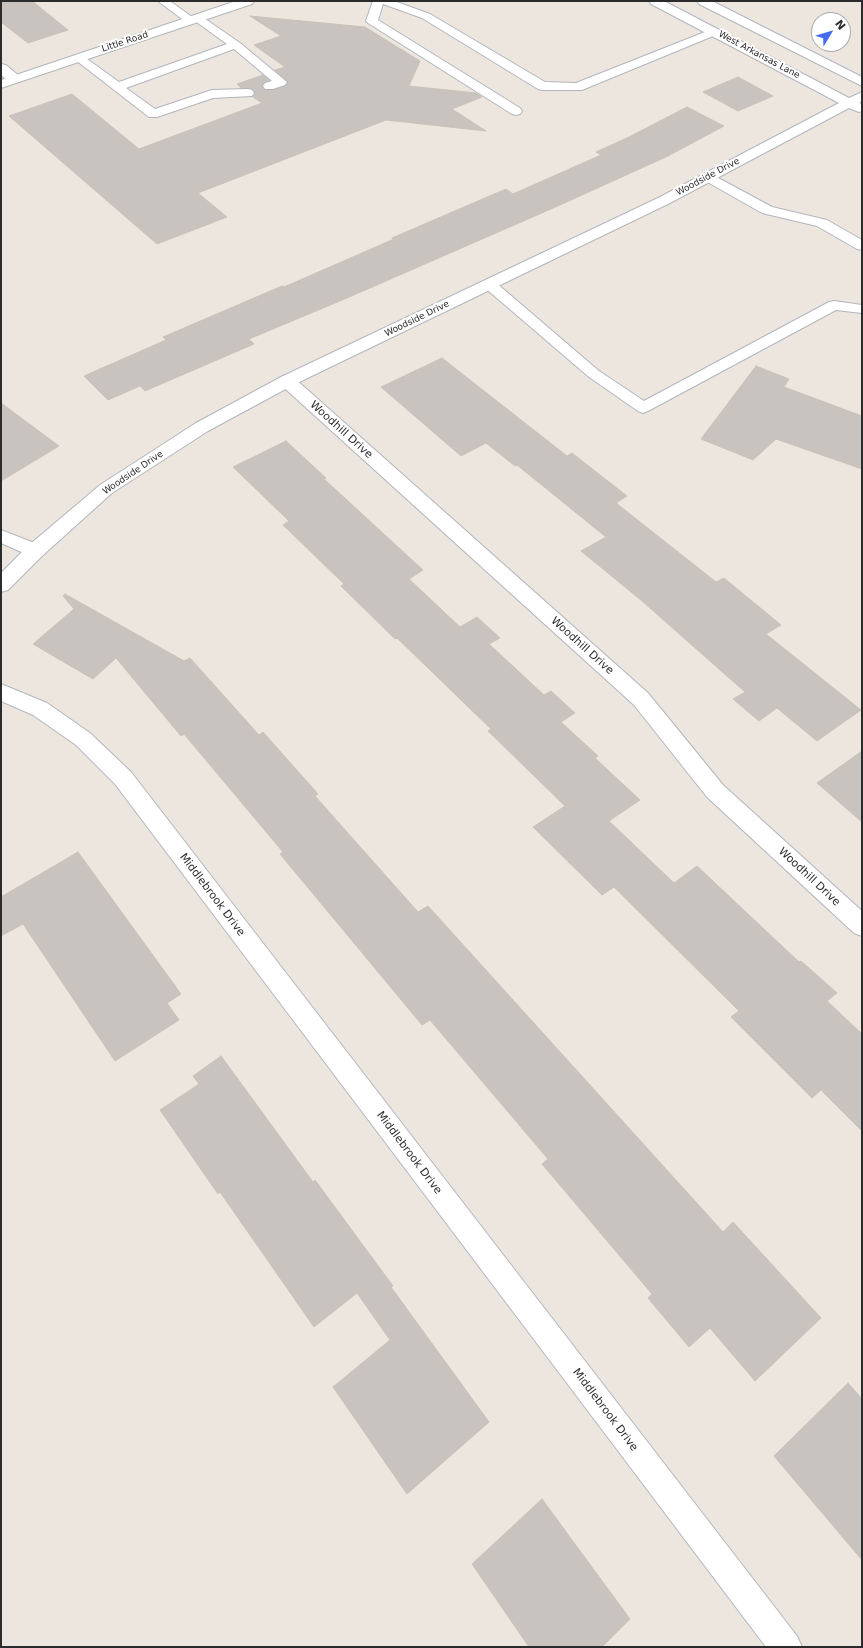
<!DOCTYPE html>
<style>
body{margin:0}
#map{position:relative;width:863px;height:1648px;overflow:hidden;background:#ede6de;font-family:"DejaVu Sans",sans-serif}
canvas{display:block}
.frame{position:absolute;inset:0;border:2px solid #2b2b2b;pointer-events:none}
.north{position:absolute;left:811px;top:12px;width:40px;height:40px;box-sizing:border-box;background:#fff;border:1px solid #aaa;border-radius:50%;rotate:52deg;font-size:11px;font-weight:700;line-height:16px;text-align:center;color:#2b2b2b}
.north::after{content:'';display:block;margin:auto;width:14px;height:18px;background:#456bf3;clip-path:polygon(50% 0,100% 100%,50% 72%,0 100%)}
</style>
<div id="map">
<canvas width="863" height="1648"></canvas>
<div class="frame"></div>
<div class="north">N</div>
</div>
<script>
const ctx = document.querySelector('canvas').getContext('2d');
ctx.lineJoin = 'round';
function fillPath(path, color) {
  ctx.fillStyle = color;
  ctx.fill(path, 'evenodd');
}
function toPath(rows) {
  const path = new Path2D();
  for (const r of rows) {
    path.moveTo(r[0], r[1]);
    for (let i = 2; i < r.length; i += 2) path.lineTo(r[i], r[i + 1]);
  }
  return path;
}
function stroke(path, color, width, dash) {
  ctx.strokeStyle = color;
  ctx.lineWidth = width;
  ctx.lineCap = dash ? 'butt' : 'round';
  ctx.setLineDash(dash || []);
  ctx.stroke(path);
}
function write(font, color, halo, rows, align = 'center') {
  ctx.font = font + ' "DejaVu Sans",sans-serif';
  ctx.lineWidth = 4;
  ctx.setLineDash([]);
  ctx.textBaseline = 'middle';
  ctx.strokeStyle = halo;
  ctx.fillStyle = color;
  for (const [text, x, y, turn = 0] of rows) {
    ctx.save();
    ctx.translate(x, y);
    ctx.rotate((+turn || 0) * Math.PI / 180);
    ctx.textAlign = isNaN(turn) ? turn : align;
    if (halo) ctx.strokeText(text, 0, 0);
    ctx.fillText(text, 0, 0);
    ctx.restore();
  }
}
const building = toPath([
 [1,1,32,1,68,30,28,43,1,22,1,1],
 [250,16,365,27,420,61,409,86,476,93,482,97,452,109,486,131,386,120,198,193,227,217,157,244,9,116,72,94,139,149,262,103,253,97,255,92,253,89,241,88,237,84,263,75,269,80,265,82,262,85,265,90,273,90,285,86,288,82,275,70,285,67,254,45,281,36,250,16],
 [738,77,773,96,738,111,703,92,738,77],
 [687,107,724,126,668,156,560,205,347,298,249,339,254,344,145,391,140,386,108,400,84,376,166,340,163,337,282,286,284,287,394,239,392,238,443,216,506,189,513,194,601,155,596,152,629,137,687,107],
 [442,358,567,456,572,453,627,496,616,503,716,582,724,578,781,625,766,634,861,710,817,741,777,708,759,721,733,699,745,692,642,601,581,551,606,537,517,465,515,466,486,443,461,456,381,387,442,358],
 [756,366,789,379,784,387,862,416,862,469,776,439,753,460,701,439,756,366],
 [1,403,59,446,1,481,1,403],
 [286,441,326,478,324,479,423,570,409,579,460,627,477,617,500,638,489,644,544,695,551,691,575,713,561,722,598,756,595,758,640,800,609,821,674,883,697,866,799,962,801,961,837,993,827,1001,862,1034,862,1131,821,1090,812,1098,731,1017,739,1011,614,887,602,895,533,827,565,806,488,731,491,729,397,638,395,639,341,586,344,584,283,525,289,521,233,467,286,441],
 [65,594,184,661,190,658,259,735,263,732,318,794,315,796,418,912,428,906,723,1232,733,1222,821,1318,755,1381,710,1328,689,1347,648,1298,652,1294,542,1164,548,1159,430,1020,422,1025,280,854,283,852,184,734,181,736,116,658,93,679,33,644,74,609,63,596,65,594],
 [862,751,862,822,817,783,862,751],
 [78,852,181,994,167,1003,179,1020,115,1061,23,924,1,936,1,897,78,852],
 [221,1056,313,1182,315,1180,393,1286,391,1287,489,1422,407,1494,333,1387,390,1340,357,1293,314,1327,220,1192,218,1194,160,1110,199,1084,193,1076,221,1056],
 [848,1383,862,1399,862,1560,774,1456,848,1383],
 [542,1499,630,1619,602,1647,529,1647,472,1564,542,1499]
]);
fillPath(building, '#c8c3be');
stroke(building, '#c8c2b8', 1);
const lane = toPath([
 [158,1,170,1,192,17,197,15,201,16,240,43,287,82,285,85,273,89,265,89,263,86,265,83,272,81,234,49,126,88,155,109,212,90,248,89,252,90,254,93,252,96,213,98,157,117,149,117,73,58,75,56,79,55,83,56,119,82,227,44,195,21,190,23,186,22,158,1],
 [373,1,394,1,430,14,545,82,576,83,710,30,714,29,718,30,720,32,718,34,582,90,542,90,538,89,422,18,383,4,378,20,520,108,522,111,520,114,516,115,512,114,368,23,366,21,373,1],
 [709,173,772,207,827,220,862,240,862,250,857,249,817,226,762,213,704,180,703,177,704,174,709,173],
 [489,280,494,281,599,371,644,401,829,302,834,301,862,305,862,313,836,310,648,411,643,413,638,411,589,377,484,287,482,284,484,281,489,280]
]);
const street = toPath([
 [1,64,6,65,19,76,21,79,19,82,9,82,1,75,1,64],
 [287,376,293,377,648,693,723,785,862,911,862,936,854,933,707,797,634,705,281,385,279,381,281,377,287,376],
 [1,530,42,546,44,551,42,556,35,558,1,543,1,530],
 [1,684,47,703,90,733,131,772,797,1636,802,1647,766,1647,115,784,76,745,33,715,1,701,1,684]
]);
const secondary = toPath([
 [236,1,254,1,252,4,1,88,1,80,236,1],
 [649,1,664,1,849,98,862,92,862,101,859,103,862,104,862,111,859,112,849,108,668,204,293,385,208,431,112,493,42,556,8,590,1,592,1,573,28,546,100,485,196,423,281,377,658,198,839,103,651,4,649,1],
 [697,1,712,1,862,77,862,86,699,4,697,1]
]);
stroke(lane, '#b2b5be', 2);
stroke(street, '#b2b5be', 2);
stroke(secondary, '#b2b5be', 2);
fillPath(lane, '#fff');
fillPath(street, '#fff');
fillPath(secondary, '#fff');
write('9px', '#2b2b2b', '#fff', [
 ["Little Road",125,42,-18],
 ["West Arkansas Lane",759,55,28],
 ["Woodside Drive",708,177,-28],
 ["Woodside Drive",417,319,-26],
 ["Woodside Drive",133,473,-34]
]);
write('11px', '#2b2b2b', '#fff', [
 ["Woodhill Drive",341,430,42],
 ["Woodhill Drive",582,646,42],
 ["Woodhill Drive",809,877,43],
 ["Middlebrook Drive",212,895,53],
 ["Middlebrook Drive",409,1153,53],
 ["Middlebrook Drive",605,1410,53]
]);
</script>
